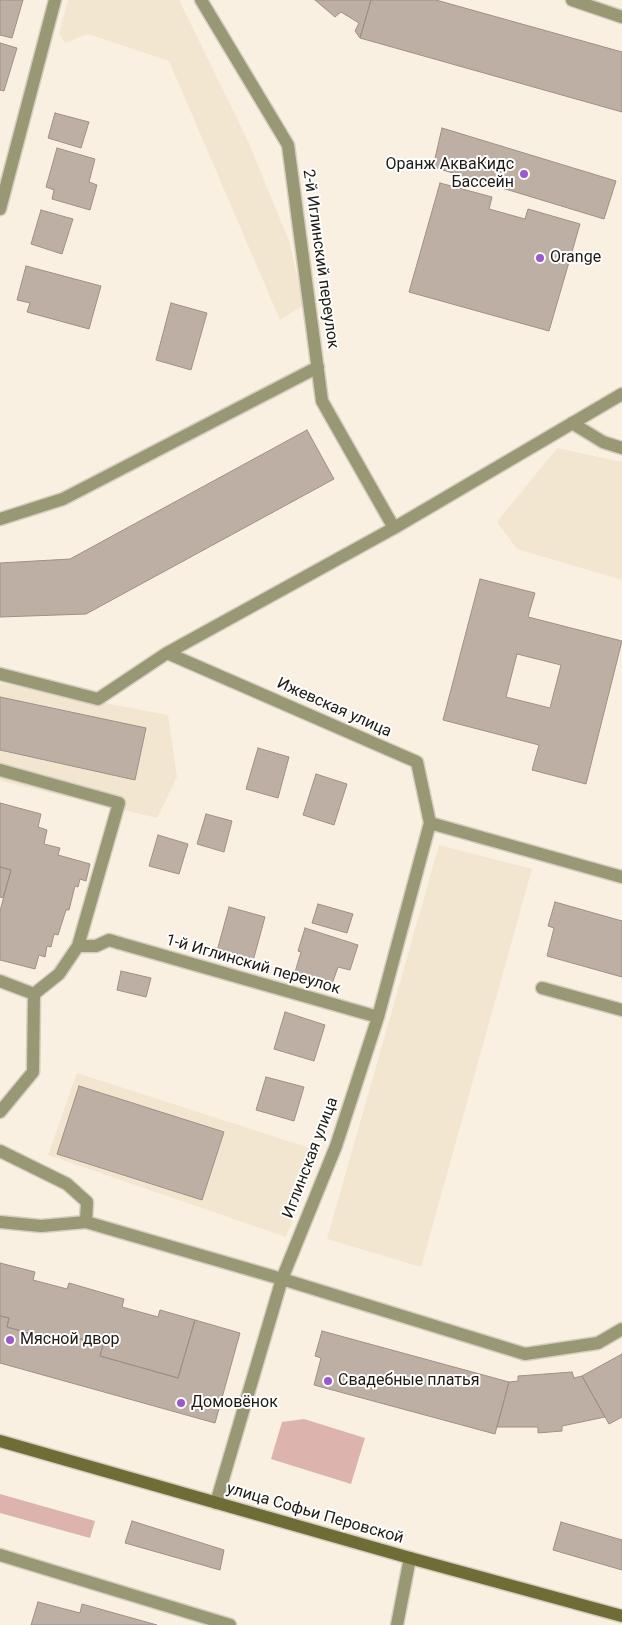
<!DOCTYPE html>
<meta charset="utf-8">
<style>
body{margin:0}
canvas{display:block;background:#f9f0e1}
</style>
<canvas width="622" height="1625"></canvas>
<script>
const ctx = document.querySelector('canvas').getContext('2d');
ctx.lineJoin = 'round';
function fillPath(path, color) {
  ctx.fillStyle = color;
  ctx.fill(path, 'evenodd');
}
function toPath(rows) {
  const path = new Path2D();
  for (const r of rows) {
    path.moveTo(r[0], r[1]);
    for (let i = 2; i < r.length; i += 2) path.lineTo(r[i], r[i + 1]);
  }
  return path;
}
function stroke(path, color, width, dash) {
  ctx.strokeStyle = color;
  ctx.lineWidth = width;
  ctx.lineCap = dash ? 'butt' : 'round';
  ctx.setLineDash(dash || []);
  ctx.stroke(path);
}
function write(font, color, halo, rows, align = 'center') {
  ctx.font = font + ' Roboto,sans-serif';
  ctx.lineWidth = 4;
  ctx.setLineDash([]);
  ctx.textBaseline = 'middle';
  ctx.strokeStyle = halo;
  ctx.fillStyle = color;
  for (const [text, x, y, turn = 0] of rows) {
    ctx.save();
    ctx.translate(x, y);
    ctx.rotate((+turn || 0) * Math.PI / 180);
    ctx.textAlign = isNaN(turn) ? turn : align;
    if (halo) ctx.strokeText(text, 0, 0);
    ctx.fillText(text, 0, 0);
    ctx.restore();
  }
}
fillPath(toPath([
 [68,0,179,0,248,141,289,241,304,305,280,320,169,61,88,34,65,43,59,34],
 [557,448,622,462,622,580,517,549,497,522],
 [0,683,168,715,177,777,157,818,0,781],
 [439,845,532,869,421,1267,327,1239],
 [77,1073,319,1151,286,1237,48,1155]
]), '#f3e6d0');
fillPath(toPath([
 [304,1419,365,1438,351,1484,271,1459,282,1422],
 [0,1494,95,1521,90,1538,0,1513]
]), '#ddb3ad');
const building = toPath([
 [0,0,23,0,12,38,0,35,0,0],
 [315,0,371,0,360,38,355,31,359,23,341,12,335,17,315,0],
 [371,0,436,0,622,52,622,112,360,38,371,0],
 [0,43,17,48,4,91,0,90,0,43],
 [55,113,89,122,81,148,48,138,55,113],
 [442,128,616,181,604,219,433,167,442,128],
 [57,148,95,159,89,182,97,185,90,210,52,199,54,190,46,187,57,148],
 [440,183,492,197,489,209,525,219,528,209,580,224,549,331,409,292,440,183],
 [41,210,73,219,62,254,31,244,41,210],
 [26,266,101,286,89,329,27,312,30,303,17,300,26,266],
 [171,303,207,313,191,370,156,360,171,303],
 [307,430,334,479,86,614,0,617,0,563,70,559,307,430],
 [480,579,535,593,528,617,622,641,586,784,532,770,539,745,443,720,480,579],
 [517,654,561,665,550,708,506,697,517,654],
 [0,697,146,728,135,780,0,750,0,697],
 [258,748,289,757,278,798,246,789,258,748],
 [316,774,347,784,334,825,303,815,316,774],
 [0,803,41,814,38,827,47,830,44,844,60,848,58,855,90,864,86,881,80,879,78,887,75,886,69,910,66,910,58,935,54,934,51,947,47,946,45,957,39,955,35,969,0,960,0,911,11,870,0,867,0,803],
 [206,814,232,821,224,852,197,844,206,814],
 [158,835,188,844,179,874,149,866,158,835],
 [0,867,11,870,3,898,0,897,0,867],
 [555,902,622,921,622,977,547,956,554,928,548,926,555,902],
 [318,904,353,914,347,933,312,923,318,904],
 [229,907,265,917,253,961,217,951,229,907],
 [305,928,358,945,350,970,338,967,332,984,295,972,301,952,298,951,305,928],
 [121,971,151,978,146,997,117,990,121,971],
 [285,1012,325,1025,314,1061,274,1049,285,1012],
 [266,1077,304,1087,294,1121,256,1110,266,1077],
 [79,1086,224,1132,202,1200,57,1154,79,1086],
 [0,1263,35,1272,33,1280,67,1289,69,1283,124,1299,122,1307,158,1317,160,1310,195,1320,178,1378,100,1356,103,1345,62,1334,60,1342,7,1327,9,1318,0,1316,0,1263],
 [0,1316,9,1318,7,1327,60,1342,62,1334,103,1345,100,1356,178,1378,195,1320,240,1333,215,1423,0,1363,0,1316],
 [322,1331,509,1382,495,1434,314,1385,321,1358,315,1356,322,1331],
 [622,1354,622,1417,609,1424,582,1376,622,1354],
 [572,1372,574,1378,582,1376,605,1417,562,1426,562,1431,538,1433,538,1427,497,1427,509,1382,518,1381,518,1376,572,1372],
 [132,1521,224,1550,220,1570,125,1543,132,1521],
 [561,1522,622,1540,622,1570,553,1550,561,1522],
 [38,1602,80,1613,82,1604,157,1625,31,1625,38,1602]
]);
fillPath(building, '#beafa5');
stroke(building, '#9f9086', 1);
const service = toPath([
 [572,0,622,17],
 [572,423,603,442,622,448],
 [0,770,119,803,78,946,59,974,34,994,33,1072,0,1112],
 [78,946,96,946,109,940,119,943],
 [0,981,34,994],
 [542,988,622,1010],
 [0,1151,67,1184,87,1202,86,1222],
 [0,1222,41,1226,86,1222,282,1279,525,1354,598,1343,622,1329],
 [0,1555,230,1625]
]);
const minor = toPath([
 [201,0,288,145,322,401,394,528],
 [0,209,55,0],
 [0,519,63,499,318,367],
 [167,653,394,528,622,394],
 [0,674,98,699,167,653,417,762,430,823,378,1017,336,1146,282,1279,216,1503],
 [430,823,622,877],
 [119,943,378,1017],
 [397,1625,410,1558]
]);
const secondary = toPath([
 [0,1441,410,1558,622,1616]
]);
stroke(service, '#d6cec0', 15);
stroke(minor, '#d6cec0', 15);
stroke(secondary, '#d6cec0', 15);
stroke(service, '#989874', 12);
stroke(minor, '#989874', 12);
stroke(secondary, '#6e6d35', 12);
for (const [x, y, r, color] of [
 [524,174,5,"#9c58cd"],
 [540,258,5,"#9c58cd"],
 [10,1340,5,"#9c58cd"],
 [328,1381,5,"#9c58cd"],
 [181,1403,5,"#9c58cd"]
]) {
  const dot = new Path2D();
  dot.arc(x, y, r, 0, 2 * Math.PI);
  ctx.fillStyle = color;
  ctx.fill(dot);
  stroke(dot, '#fff', 2);
}
write('16px', '#1d1a14', '#fff', [
 ["Оранж АкваКидс",514,165,"right"],
 ["Бассейн",514,183,"right"],
 ["Orange",550,258],
 ["Мясной двор",20,1340],
 ["Свадебные платья",338,1381],
 ["Домовёнок",191,1403]
], 'left');
write('16px', '#1d1a14', '#fff', [
 ["2-й Иглинский переулок",320,259,82],
 ["Ижевская улица",334,708,24],
 ["1-й Иглинский переулок",253,965,16],
 ["Иглинская улица",311,1158,-69],
 ["улица Софьи Перовской",315,1514,16]
]);
</script>
